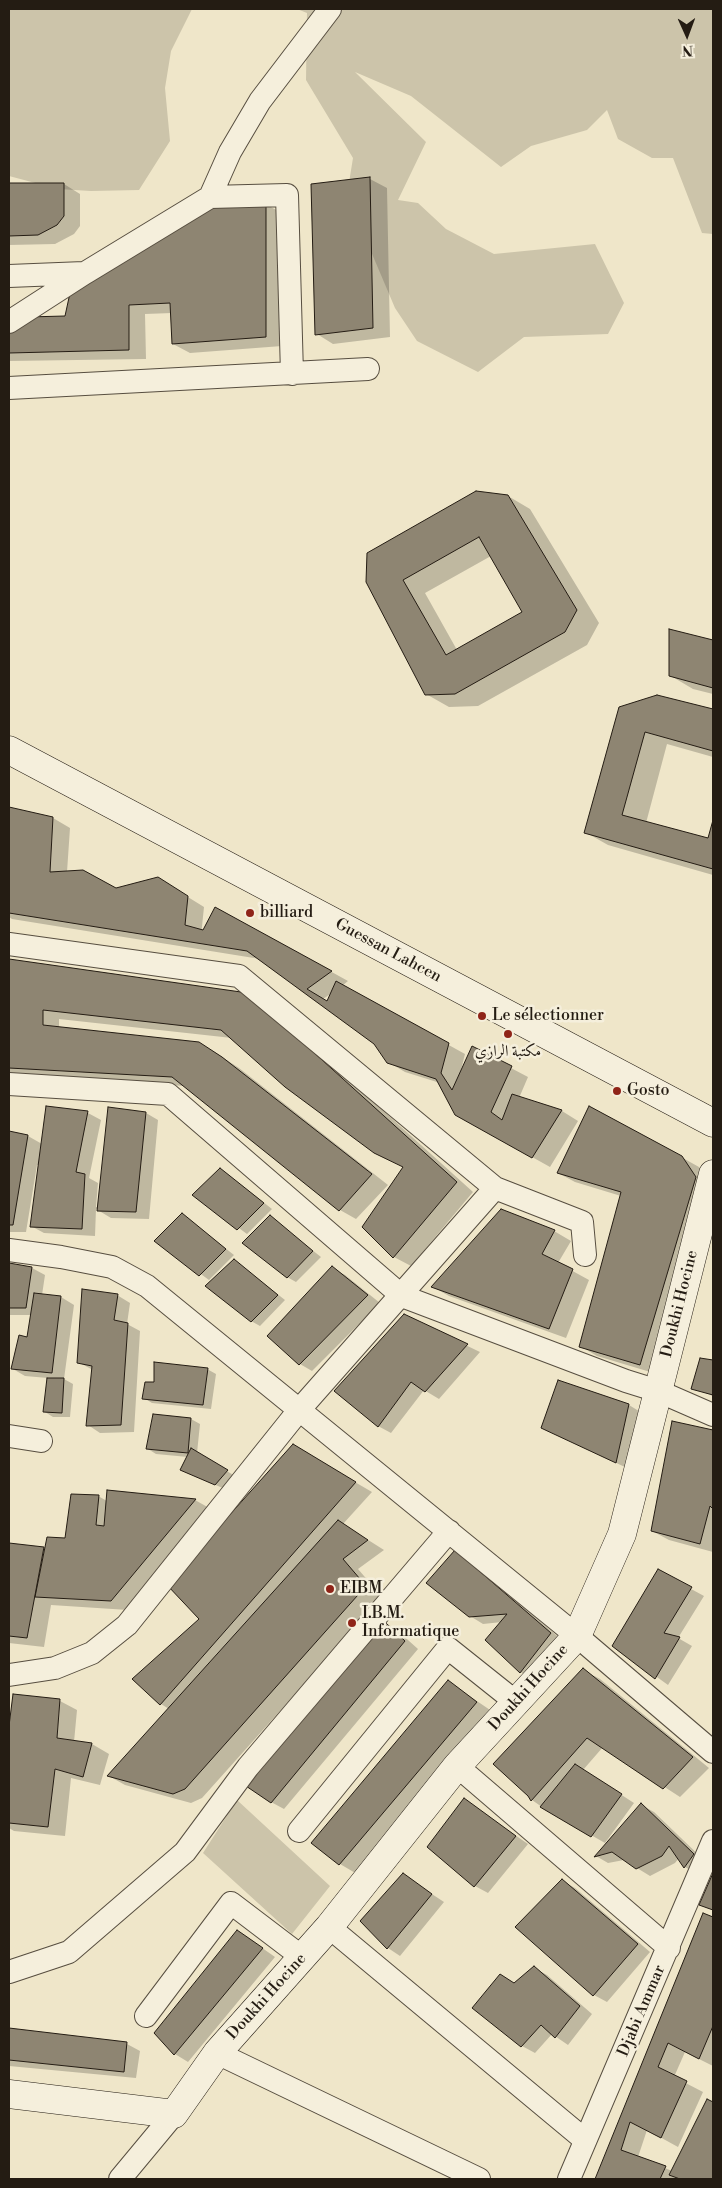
<!DOCTYPE html>
<meta charset="utf-8">
<style>
body{margin:0}
#map{position:relative;width:722px;height:2188px;overflow:hidden;background:#efe6c9;font-family:"Libre Bodoni",serif}
canvas{display:block}
.frame{position:absolute;inset:0;border:10px solid #241c13;pointer-events:none}
.north{position:absolute;left:662px;top:10px;width:50px;height:50px;-webkit-text-stroke:4px #f5efdc;paint-order:stroke;rotate:178deg;font-size:14px;font-weight:700;line-height:20px;text-align:center;color:#241c13}
.north::after{content:'';display:block;margin:auto;width:18px;height:22px;background:#241c13;clip-path:polygon(50% 0,100% 100%,50% 72%,0 100%)}
</style>
<div id="map">
<canvas width="722" height="2188"></canvas>
<div class="frame"></div>
<div class="north">N</div>
</div>
<script>
const ctx = document.querySelector('canvas').getContext('2d');
ctx.lineJoin = 'round';
function fillPath(path, color) {
  ctx.fillStyle = color;
  ctx.fill(path, 'evenodd');
}
function toPath(rows) {
  const path = new Path2D();
  for (const r of rows) {
    path.moveTo(r[0], r[1]);
    for (let i = 2; i < r.length; i += 2) path.lineTo(r[i], r[i + 1]);
  }
  return path;
}
function stroke(path, color, width, dash) {
  ctx.strokeStyle = color;
  ctx.lineWidth = width;
  ctx.lineCap = dash ? 'butt' : 'round';
  ctx.setLineDash(dash || []);
  ctx.stroke(path);
}
function write(font, color, halo, rows, align = 'center') {
  ctx.font = font + ' "Libre Bodoni",Amiri,serif';
  ctx.lineWidth = 5;
  ctx.setLineDash([]);
  ctx.textBaseline = 'middle';
  ctx.strokeStyle = halo;
  ctx.fillStyle = color;
  for (const [text, x, y, turn = 0] of rows) {
    ctx.save();
    ctx.translate(x, y);
    ctx.rotate((+turn || 0) * Math.PI / 180);
    ctx.textAlign = isNaN(turn) ? turn : align;
    if (halo) ctx.strokeText(text, 0, 0);
    ctx.fillText(text, 0, 0);
    ctx.restore();
  }
}
fillPath(toPath([
 [9,9,192,9,171,51,165,88,170,141,139,190,91,191,58,189,9,176],
 [297,9,713,9,713,234,702,233,673,158,652,158,618,139,607,110,587,130,531,146,501,167,411,96,355,72,426,142,398,200,418,203,446,229,494,254,595,244,624,303,608,334,524,337,478,372,417,341,395,308,347,195,353,158,306,80,307,13],
 [237,1800,330,1886,292,1934,203,1853]
]), '#ccc4aa');
fillPath(toPath([
 [370,179,387,188,390,337,333,344,317,334,313,185],
 [64,184,80,194,80,226,74,234,55,244,9,245,9,185],
 [265,204,282,213,282,346,190,353,173,344,172,313,145,314,146,359,9,361,9,332,66,317],
 [508,496,530,509,599,623,587,645,478,706,449,707,426,694,367,582],
 [491,556,523,612,457,650,425,593],
 [670,631,713,641,713,694,693,689,671,676],
 [657,696,713,711,713,757,667,744,646,823,709,840,713,824,713,875,608,845,585,832],
 [9,808,53,818,70,828,67,872,116,889,175,889,204,907,201,936,216,908,348,981,342,986,465,1054,461,1070,462,1071,473,1048,528,1077,519,1098,562,1111,578,1121,550,1167,473,1124,440,1083,405,1072,388,1062,375,1043,260,959,12,919,9,917],
 [332,993,328,1002,323,999],
 [9,960,247,994,265,1004,473,1192,411,1266,394,1257,404,1167,232,1038,59,1019,59,1028,216,1053,239,1068,388,1185,356,1219,340,1210,185,1086,9,1075],
 [47,1107,88,1113,101,1120,89,1178,98,1183,96,1207,98,1207,146,1113,158,1120,149,1219,111,1218,96,1209,95,1236,44,1233,31,1226,39,1165,37,1165,26,1232,9,1232,9,1133,28,1136,42,1144],
 [681,1157,699,1167,712,1188,657,1374,597,1356,580,1346,621,1196,575,1182,558,1173],
 [221,1169,272,1209,247,1234,194,1195],
 [183,1215,234,1255,209,1280,156,1241],
 [270,1217,321,1257,296,1282,287,1277],
 [554,1231,571,1241,558,1263,589,1280,566,1338,449,1296,433,1287],
 [234,1260,285,1300,260,1326,251,1321],
 [9,1264,32,1268,45,1275,42,1295,61,1297,74,1305,64,1379,73,1384,70,1417,53,1417,45,1412,48,1378,25,1376,13,1369,28,1338,32,1315,9,1315],
 [332,1268,345,1275,380,1303,312,1371,300,1364],
 [117,1295,130,1303,127,1324,140,1331,134,1432,100,1433,88,1425,93,1370,78,1362],
 [405,1316,480,1352,439,1399,424,1390,391,1433,378,1426],
 [701,1359,713,1361,713,1396,693,1388],
 [207,1369,216,1374,211,1409,152,1403,144,1398,156,1383],
 [558,1382,629,1405,642,1413,629,1469,543,1428],
 [154,1415,191,1419,200,1424,197,1453,235,1476,225,1489,190,1474,188,1457,156,1454,148,1449],
 [673,1422,713,1431,713,1552,669,1540,652,1531],
 [293,1446,372,1492,343,1524,384,1550,358,1569,382,1597,202,1798,191,1803,125,1785,109,1776,169,1709,161,1704,134,1679,201,1620],
 [98,1496,107,1501,195,1500,211,1509,128,1610,51,1605,44,1647,9,1643,9,1544,46,1550,67,1539],
 [468,1560,563,1641,533,1679,520,1672,502,1622,483,1624,470,1616],
 [658,1571,704,1596,678,1638,692,1646,668,1685,614,1646],
 [386,1625,399,1632,418,1649,284,1809,271,1802],
 [583,1670,600,1679,709,1768,680,1797,603,1747,583,1770,634,1803,605,1843,542,1807,532,1800,529,1795],
 [449,1682,493,1712,357,1874,340,1864,313,1843],
 [14,1696,60,1701,77,1710,74,1742,92,1744,109,1754,100,1785,71,1778,65,1836,14,1831,9,1828,9,1735],
 [464,1800,528,1844,488,1893,475,1886],
 [641,1805,654,1812,706,1862,697,1874,685,1867,679,1858,675,1863,650,1876,624,1860,608,1863,596,1856],
 [403,1875,444,1902,400,1956,388,1948,361,1921],
 [562,1881,575,1888,650,1952,607,2002,594,1995],
 [703,1914,713,1919,713,2066,685,2052,674,2077,703,2092,678,2147,647,2130,638,2157,672,2171,708,2100,713,2103,713,2179,596,2179],
 [238,1931,275,1957,188,2062,175,2054,155,2033],
 [534,1968,547,1975,592,2014,568,2045,552,2034,535,2053,522,2046,474,2008,515,1984],
 [9,2030,127,2044,140,2051,136,2078,9,2066]
]), '#0003');
const building = toPath([
 [370,177,373,328,315,335,311,184,370,177],
 [9,183,64,183,64,216,57,225,38,235,9,236,9,183],
 [266,203,266,337,172,344,170,303,129,305,129,350,9,353,9,330,27,317,65,316,70,293,206,206,266,203],
 [476,491,508,495,577,610,565,632,455,694,425,695,366,582,367,553,476,491],
 [479,537,522,612,446,655,403,580,479,537],
 [669,629,713,640,713,688,669,676,669,629],
 [657,695,713,709,713,751,645,732,622,815,708,838,713,820,713,869,584,833,619,707,657,695],
 [9,807,53,817,50,872,83,870,116,888,158,877,188,896,185,925,203,930,215,907,332,971,307,989,327,1001,336,981,449,1043,441,1073,452,1090,472,1046,512,1066,491,1112,502,1120,512,1094,562,1110,532,1158,455,1115,436,1079,387,1063,374,1044,247,951,9,913,9,807],
 [9,959,248,993,457,1182,393,1258,362,1227,403,1167,374,1153,285,1087,221,1030,43,1010,43,1025,199,1042,222,1057,372,1174,339,1211,172,1077,9,1068,9,959],
 [46,1106,88,1111,76,1172,85,1174,82,1229,30,1227,46,1106],
 [589,1106,682,1156,696,1177,640,1365,579,1347,621,1192,557,1173,589,1106],
 [108,1107,146,1112,136,1212,97,1211,108,1107],
 [9,1131,28,1135,13,1225,9,1225,9,1131],
 [220,1168,264,1203,237,1230,192,1195,220,1168],
 [501,1209,555,1230,542,1254,573,1269,549,1329,431,1287,501,1209],
 [182,1213,226,1249,199,1276,154,1241,182,1213],
 [270,1215,313,1251,287,1278,242,1243,270,1215],
 [234,1259,278,1295,251,1322,205,1286,234,1259],
 [9,1263,32,1267,26,1308,9,1308,9,1263],
 [332,1266,368,1295,299,1365,267,1336,332,1266],
 [82,1289,118,1294,114,1320,128,1323,121,1425,86,1426,92,1366,77,1363,82,1289],
 [34,1293,61,1296,52,1373,11,1369,19,1335,27,1337,34,1293],
 [404,1314,468,1344,425,1392,411,1382,378,1427,334,1391,404,1314],
 [700,1358,713,1360,713,1395,691,1389,700,1358],
 [154,1362,208,1368,203,1405,142,1399,145,1382,154,1382,154,1362],
 [47,1378,64,1378,62,1413,43,1412,47,1378],
 [558,1380,629,1404,616,1463,541,1428,558,1380],
 [153,1414,191,1418,188,1453,146,1449,153,1414],
 [672,1421,713,1430,713,1509,710,1506,700,1544,651,1531,672,1421],
 [293,1444,356,1482,160,1705,132,1679,199,1619,167,1585,293,1444],
 [191,1448,228,1470,215,1485,180,1470,191,1448],
 [107,1490,196,1499,111,1601,35,1597,47,1537,65,1538,71,1494,99,1495,96,1525,104,1526,107,1490],
 [338,1520,368,1540,343,1559,366,1586,185,1789,173,1794,107,1776,338,1520],
 [9,1543,44,1547,27,1638,9,1636,9,1543],
 [455,1550,551,1633,520,1673,485,1640,507,1614,469,1617,426,1583,455,1550],
 [658,1569,692,1587,664,1633,680,1637,655,1679,612,1646,658,1569],
 [386,1623,405,1641,271,1803,243,1784,386,1623],
 [583,1668,693,1757,663,1789,587,1738,531,1801,528,1796,493,1764,583,1668],
 [448,1680,477,1702,339,1865,311,1843,448,1680],
 [13,1694,60,1699,57,1738,92,1743,83,1777,55,1769,48,1827,9,1823,9,1726,13,1694],
 [575,1764,622,1794,591,1837,540,1807,575,1764],
 [464,1798,516,1836,474,1887,427,1847,464,1798],
 [641,1803,694,1854,684,1868,669,1846,662,1856,636,1869,612,1852,594,1857,641,1803],
 [403,1873,432,1894,387,1949,360,1921,403,1873],
 [713,1873,713,1910,699,1905,713,1873],
 [562,1879,638,1944,593,1996,515,1927,562,1879],
 [703,1913,713,1917,713,2026,699,2059,668,2043,658,2067,687,2081,661,2138,630,2122,621,2150,666,2166,660,2179,595,2179,703,1913],
 [237,1930,263,1948,174,2055,154,2033,237,1930],
 [534,1966,580,2006,555,2038,541,2025,521,2047,472,2008,500,1974,514,1983,534,1966],
 [9,2028,127,2042,124,2072,9,2060,9,2028],
 [707,2099,713,2102,713,2179,680,2179,669,2175,707,2099]
]);
fillPath(building, '#8e8572');
stroke(building, '#241c13', 1);
const street = toPath([
 [210,197,230,152,260,101,330,9],
 [9,276,84,273],
 [9,322,85,273,210,197,287,195,292,374],
 [9,388,368,369],
 [9,944,239,976,495,1188,582,1222,585,1255],
 [9,1084,168,1094,402,1296,626,1381,658,1391,713,1415],
 [9,1250,61,1257,112,1267,147,1286,577,1636,713,1752],
 [9,1436,41,1441],
 [9,1675,55,1668,92,1653,127,1625,300,1409,495,1188],
 [457,1766,669,1948],
 [299,1831,448,1648,517,1703],
 [329,1927,585,2140],
 [9,1972,69,1952,185,1852,248,1767,449,1531],
 [146,2016,231,1903,302,1957],
 [217,2053,479,2179],
 [120,2179,174,2114],
 [569,2179,713,1841]
]);
const secondary = toPath([
 [9,750,713,1123],
 [9,2094,174,2114,217,2053,329,1927,457,1766,577,1636,622,1534,713,1174]
]);
stroke(street, '#574e40', 24);
stroke(secondary, '#241c13', 29);
stroke(street, '#f5efdc', 22);
stroke(secondary, '#f5efdc', 28);
for (const [x, y, r, color] of [
 [250,913,5,"#8f2418"],
 [482,1016,5,"#8f2418"],
 [508,1034,5,"#8f2418"],
 [617,1091,5,"#8f2418"],
 [330,1589,5,"#8f2418"],
 [352,1623,5,"#8f2418"]
]) {
  const dot = new Path2D();
  dot.arc(x, y, r, 0, 2 * Math.PI);
  ctx.fillStyle = color;
  ctx.fill(dot);
  stroke(dot, '#f5efdc', 2);
}
write('16px', '#241c13', '#f5efdc', [
 ["billiard",260,913],
 ["Le sélectionner",492,1016],
 ["مكتبة الرازي",508,1052,"center"],
 ["Gosto",627,1091],
 ["EIBM",340,1589],
 ["I.B.M.",362,1614],
 ["Informatique",362,1632]
], 'left');
write('16px', '#241c13', '#f5efdc', [
 ["Guessan Lahcen",388,951,28],
 ["Doukhi Hocine",680,1304,-76],
 ["Doukhi Hocine",529,1688,-48],
 ["Doukhi Hocine",267,1997,-48],
 ["Djabi Ammar",642,2011,-67]
]);
</script>
